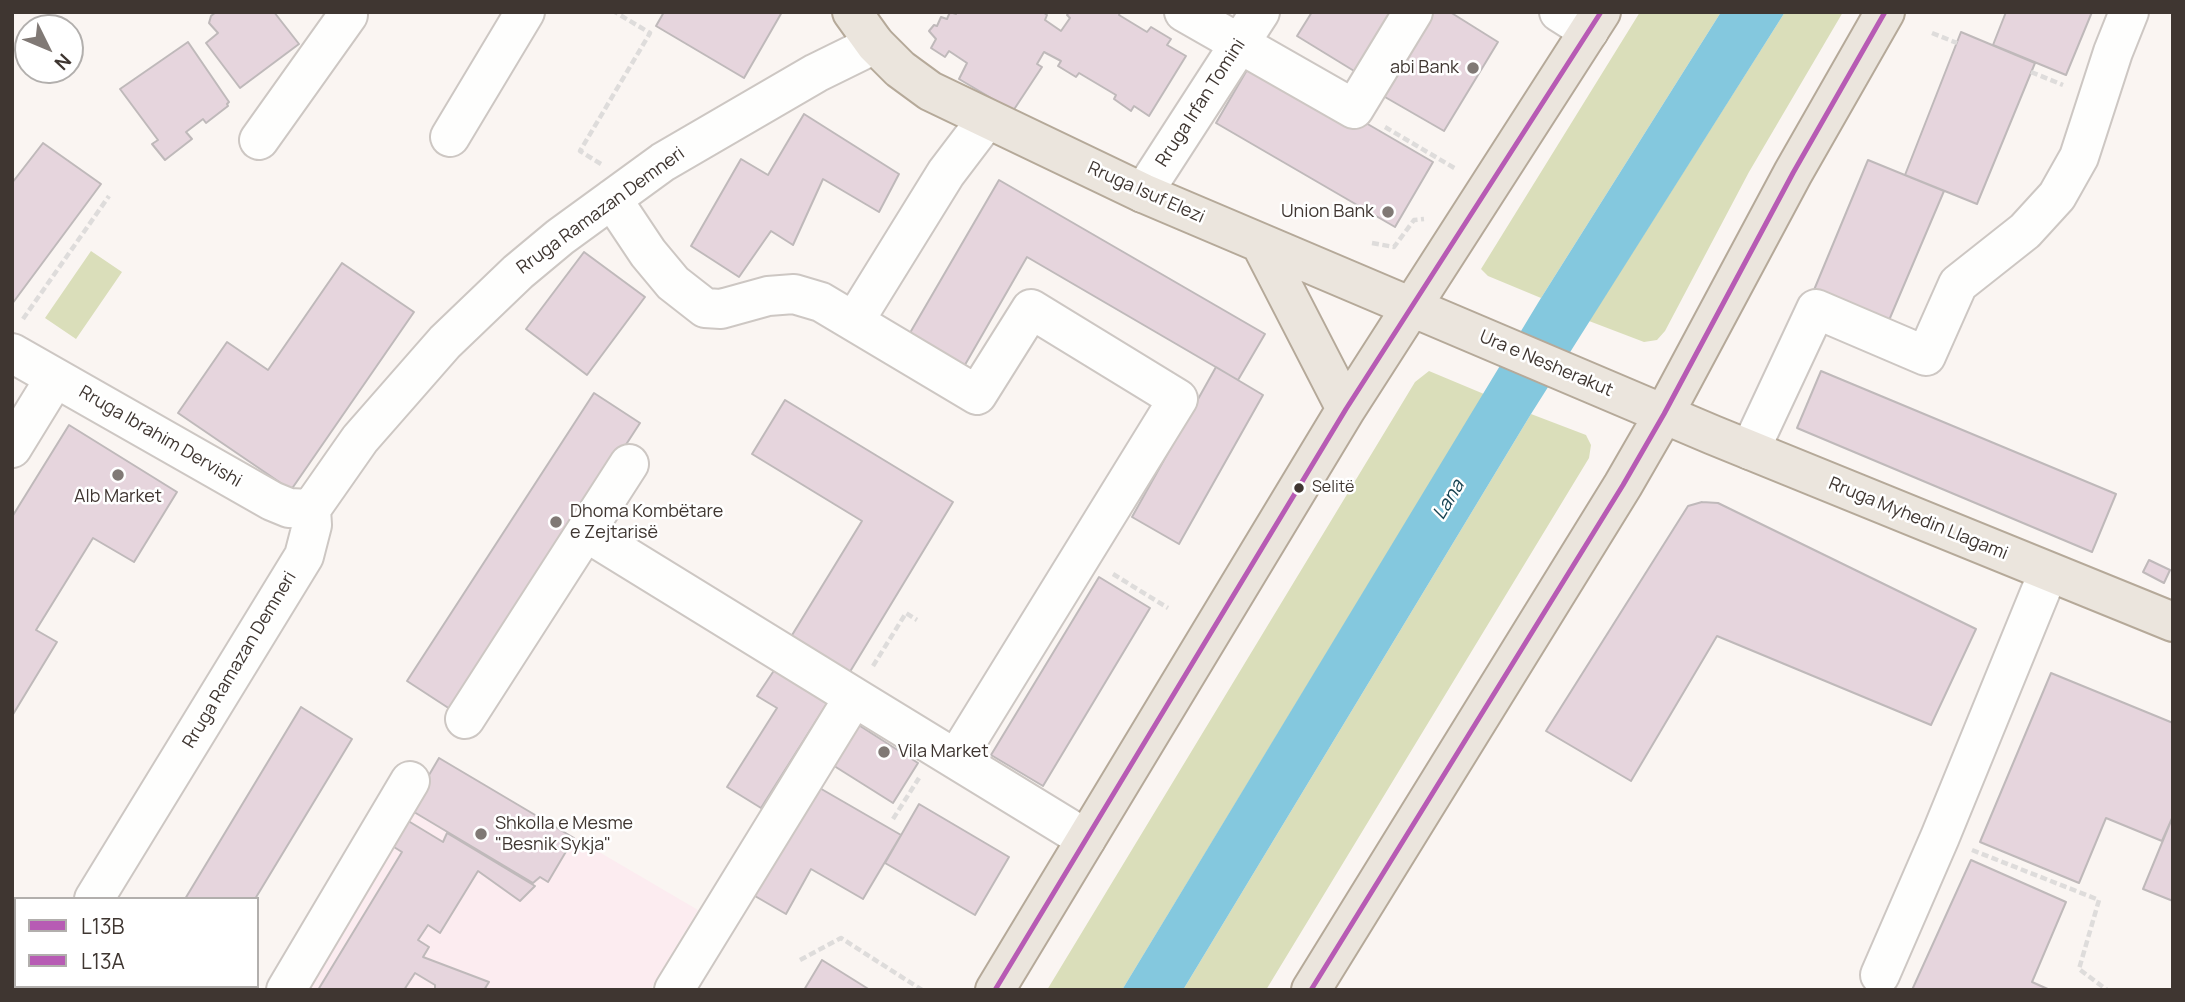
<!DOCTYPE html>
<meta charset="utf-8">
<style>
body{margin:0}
#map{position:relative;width:2185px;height:1002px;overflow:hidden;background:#faf5f2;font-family:Manrope,sans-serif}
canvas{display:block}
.frame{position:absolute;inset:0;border:14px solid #3f3631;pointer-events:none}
.legend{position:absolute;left:14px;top:897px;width:245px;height:91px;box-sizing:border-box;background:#fff;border:2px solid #b2afad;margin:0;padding:9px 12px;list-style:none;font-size:21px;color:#3f3631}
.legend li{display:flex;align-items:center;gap:14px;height:35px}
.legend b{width:35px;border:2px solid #b2afad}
.north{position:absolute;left:14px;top:14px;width:70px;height:70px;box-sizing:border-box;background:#fff;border:2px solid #b2afad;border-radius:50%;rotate:133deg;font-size:19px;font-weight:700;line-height:28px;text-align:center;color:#3f3631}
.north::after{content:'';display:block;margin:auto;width:24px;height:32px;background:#807975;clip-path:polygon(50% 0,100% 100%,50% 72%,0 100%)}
</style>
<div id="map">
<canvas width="2185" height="1002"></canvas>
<div class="frame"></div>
<ul class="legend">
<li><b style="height:9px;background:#b75bb4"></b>L13B</li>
<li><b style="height:9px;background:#b75bb4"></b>L13A</li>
</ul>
<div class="north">N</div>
</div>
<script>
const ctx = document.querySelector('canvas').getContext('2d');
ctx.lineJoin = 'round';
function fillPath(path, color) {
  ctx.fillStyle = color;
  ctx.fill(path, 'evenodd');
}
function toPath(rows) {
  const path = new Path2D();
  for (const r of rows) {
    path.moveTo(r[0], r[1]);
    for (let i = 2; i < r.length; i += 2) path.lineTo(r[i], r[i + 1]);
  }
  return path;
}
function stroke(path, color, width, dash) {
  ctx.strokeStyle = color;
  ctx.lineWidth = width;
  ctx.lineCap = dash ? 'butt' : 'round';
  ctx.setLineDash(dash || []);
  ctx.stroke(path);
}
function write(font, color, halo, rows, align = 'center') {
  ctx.font = font + ' Manrope,sans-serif';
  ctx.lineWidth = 5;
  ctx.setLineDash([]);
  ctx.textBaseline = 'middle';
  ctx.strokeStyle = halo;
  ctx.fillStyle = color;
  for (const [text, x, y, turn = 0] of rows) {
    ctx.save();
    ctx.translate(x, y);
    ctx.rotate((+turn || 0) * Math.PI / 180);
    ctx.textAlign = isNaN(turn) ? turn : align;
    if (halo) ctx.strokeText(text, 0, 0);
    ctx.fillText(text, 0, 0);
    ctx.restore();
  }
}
fillPath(toPath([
 [439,758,698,910,650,990,301,990]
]), '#fcecf0');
fillPath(toPath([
 [1640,12,1721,12,1541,298,1488,276,1481,269],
 [1785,12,1843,12,1749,172,1665,331,1657,340,1644,342,1589,321],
 [91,251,122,272,76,339,45,318],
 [1429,371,1484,394,1122,990,1047,990,1415,382],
 [1531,414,1586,435,1591,445,1589,458,1266,990,1183,990]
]), '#dadeba');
fillPath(toPath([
 [1721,12,1785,12,1531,414,1183,990,1122,990,1541,298]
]), '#84c8de');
const building = toPath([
 [216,12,274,12,299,44,240,88,206,43,218,33,209,23,211,16,216,12],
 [664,12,782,12,744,78,656,26,664,12],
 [950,12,956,14,957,12,1043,12,1047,15,1045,20,1061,31,1070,18,1067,15,1069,12,1120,12,1119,15,1147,32,1151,27,1171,39,1167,45,1186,56,1149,116,1134,106,1131,111,1114,99,1116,95,1079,73,1076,77,1058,66,1061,61,1044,52,1037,64,1042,67,1013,111,959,79,967,63,949,51,945,57,931,48,936,39,929,31,934,25,937,26,941,17,947,19,950,12],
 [1312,12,1399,12,1359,74,1297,36,1312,12],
 [1429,12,1450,12,1498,42,1444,131,1378,93,1429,12],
 [2006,12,2092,12,2066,75,1993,45,2006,12],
 [1961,32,2035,63,1977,204,1905,175,1961,32],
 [188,42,229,102,227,104,228,106,206,123,203,119,186,132,192,139,165,160,152,144,158,140,120,89,188,42],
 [1254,58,1433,162,1395,227,1216,123,1254,58],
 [804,114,899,174,879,212,823,179,793,245,771,231,739,277,691,246,741,159,768,175,804,114],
 [43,143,101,184,12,304,12,183,43,143],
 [1868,160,1944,191,1884,332,1809,302,1868,160],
 [999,180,1265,334,1238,380,1027,257,962,370,907,338,999,180],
 [584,252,645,297,587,375,526,329,584,252],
 [342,263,414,312,291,490,178,413,227,342,268,370,342,263],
 [1216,367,1263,395,1179,544,1132,517,1216,367],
 [1821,371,2116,494,2092,552,1797,428,1821,371],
 [594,393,640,423,453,711,407,681,594,393],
 [785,400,953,502,848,675,789,640,862,521,752,454,785,400],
 [69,425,177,492,134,562,93,538,36,630,57,642,12,716,12,517,69,425],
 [1702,502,1718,503,1976,629,1931,725,1717,636,1631,781,1546,731,1688,506,1702,502],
 [2149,560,2170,570,2164,583,2143,572,2149,560],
 [1099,577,1150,608,1043,786,991,755,1099,577],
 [775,669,828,702,761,808,727,787,777,708,757,696,775,669],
 [2051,673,2173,723,2173,816,2162,841,2106,818,2079,883,1980,842,2051,673],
 [301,707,352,739,255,899,185,899,301,707],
 [857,724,918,763,893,803,831,764,857,724],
 [439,758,574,838,548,882,540,877,533,883,409,809,439,758],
 [811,783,901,835,863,899,811,869,786,914,748,892,811,783],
 [919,804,1009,857,975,915,885,863,919,804],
 [2173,816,2173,901,2143,889,2173,816],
 [405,819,443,842,447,833,535,886,520,901,478,871,440,933,428,925,418,940,429,947,423,957,489,982,484,990,435,990,435,985,415,973,404,990,318,990,402,852,389,844,405,819],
 [1971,860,2066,902,2032,982,2050,990,1912,990,1971,860],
 [12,937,16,939,16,986,97,986,103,990,12,990,12,937],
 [822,960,870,990,804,990,822,960],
 [169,986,202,986,200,990,175,990,169,986]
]);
fillPath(building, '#e6d5dd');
stroke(building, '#bfb9ba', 2);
const minor = toPath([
 [1184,12,1354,109,1413,12],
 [1559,12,1589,31],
 [450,137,525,12],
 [259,140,348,15,346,12],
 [1143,193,1260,12],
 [612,199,648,253,673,283,705,308,721,309,768,296,794,294,821,302,977,395,1031,309,1178,399,956,759],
 [855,320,946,173,987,119],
 [12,353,272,501,289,508,311,509],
 [12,448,55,378],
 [1750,450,1816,309,1926,356,1958,284,2025,231,2057,196,2079,157,2113,52,2129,12],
 [586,532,854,697],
 [465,719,629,464],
 [94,899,304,556,312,525,311,509,360,439,445,342,518,272,560,237,663,162,816,73,875,44],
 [1880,975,1940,837,2048,573],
 [123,986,129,990],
 [286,990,410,781],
 [674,990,854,697,1086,839]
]);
const major = toPath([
 [852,12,875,44,900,69,930,91,1143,193,1713,435,2173,622],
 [1261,244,1346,409],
 [995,990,1346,409,1601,12],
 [1311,990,1623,485,1664,414,1793,173,1885,12]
]);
stroke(minor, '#cdc7c3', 42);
stroke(major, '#b5a999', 42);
stroke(toPath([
 [1932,33,1957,43],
 [2031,72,2063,85],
 [1385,127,1456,169],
 [601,164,580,151,650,33,615,12],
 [1372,243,1394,247,1414,220,1424,219],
 [23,319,109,196],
 [1113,574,1168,608],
 [873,666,906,613,917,620],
 [893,819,919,778],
 [1972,850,2099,900,2079,969,2107,990],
 [800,960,841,938,922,990]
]), '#dedcdb', 4.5, [7, 3.5]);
stroke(minor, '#fefefd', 38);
stroke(major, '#ebe5dd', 38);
stroke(toPath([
 [995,990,1346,409,1601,12]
]), '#b75bb4', 5);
stroke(toPath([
 [1311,990,1623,485,1664,414,1793,173,1885,12]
]), '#b75bb4', 5);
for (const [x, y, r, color] of [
 [1473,68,7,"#807975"],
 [1388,212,7,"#807975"],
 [118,475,7,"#807975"],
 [1299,488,6,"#3f3631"],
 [556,522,7,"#807975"],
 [884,752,7,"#807975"],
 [481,834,7,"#807975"]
]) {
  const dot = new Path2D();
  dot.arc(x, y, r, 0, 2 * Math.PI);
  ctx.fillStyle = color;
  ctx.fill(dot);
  stroke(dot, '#fff', 2.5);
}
write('16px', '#3f3631', '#fff', [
 ["Selitë",1312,488]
], 'left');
write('18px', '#3f3631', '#fff', [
 ["abi Bank",1459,68,"right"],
 ["Union Bank",1374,212,"right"],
 ["Alb Market",118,497,"center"],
 ["Dhoma Kombëtare",570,512],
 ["e Zejtarisë",570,533],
 ["Vila Market",898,752],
 ["Shkolla e Mesme",495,824],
 ["\"Besnik Sykja\"",495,845]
], 'left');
write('18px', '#3f3631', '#fff', [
 ["Rruga Irfan Tomini",1201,103,-57],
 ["Rruga Isuf Elezi",1146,193,24],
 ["Rruga Ramazan Demneri",601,211,-36],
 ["Ura e Nesherakut",1546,364,23],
 ["Rruga Ibrahim Dervishi",160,437,30],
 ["Rruga Myhedin Llagami",1918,519,22],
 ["Rruga Ramazan Demneri",240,660,-59]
]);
write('italic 19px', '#184352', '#fff', [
 ["Lana",1449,500,-59]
]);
</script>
